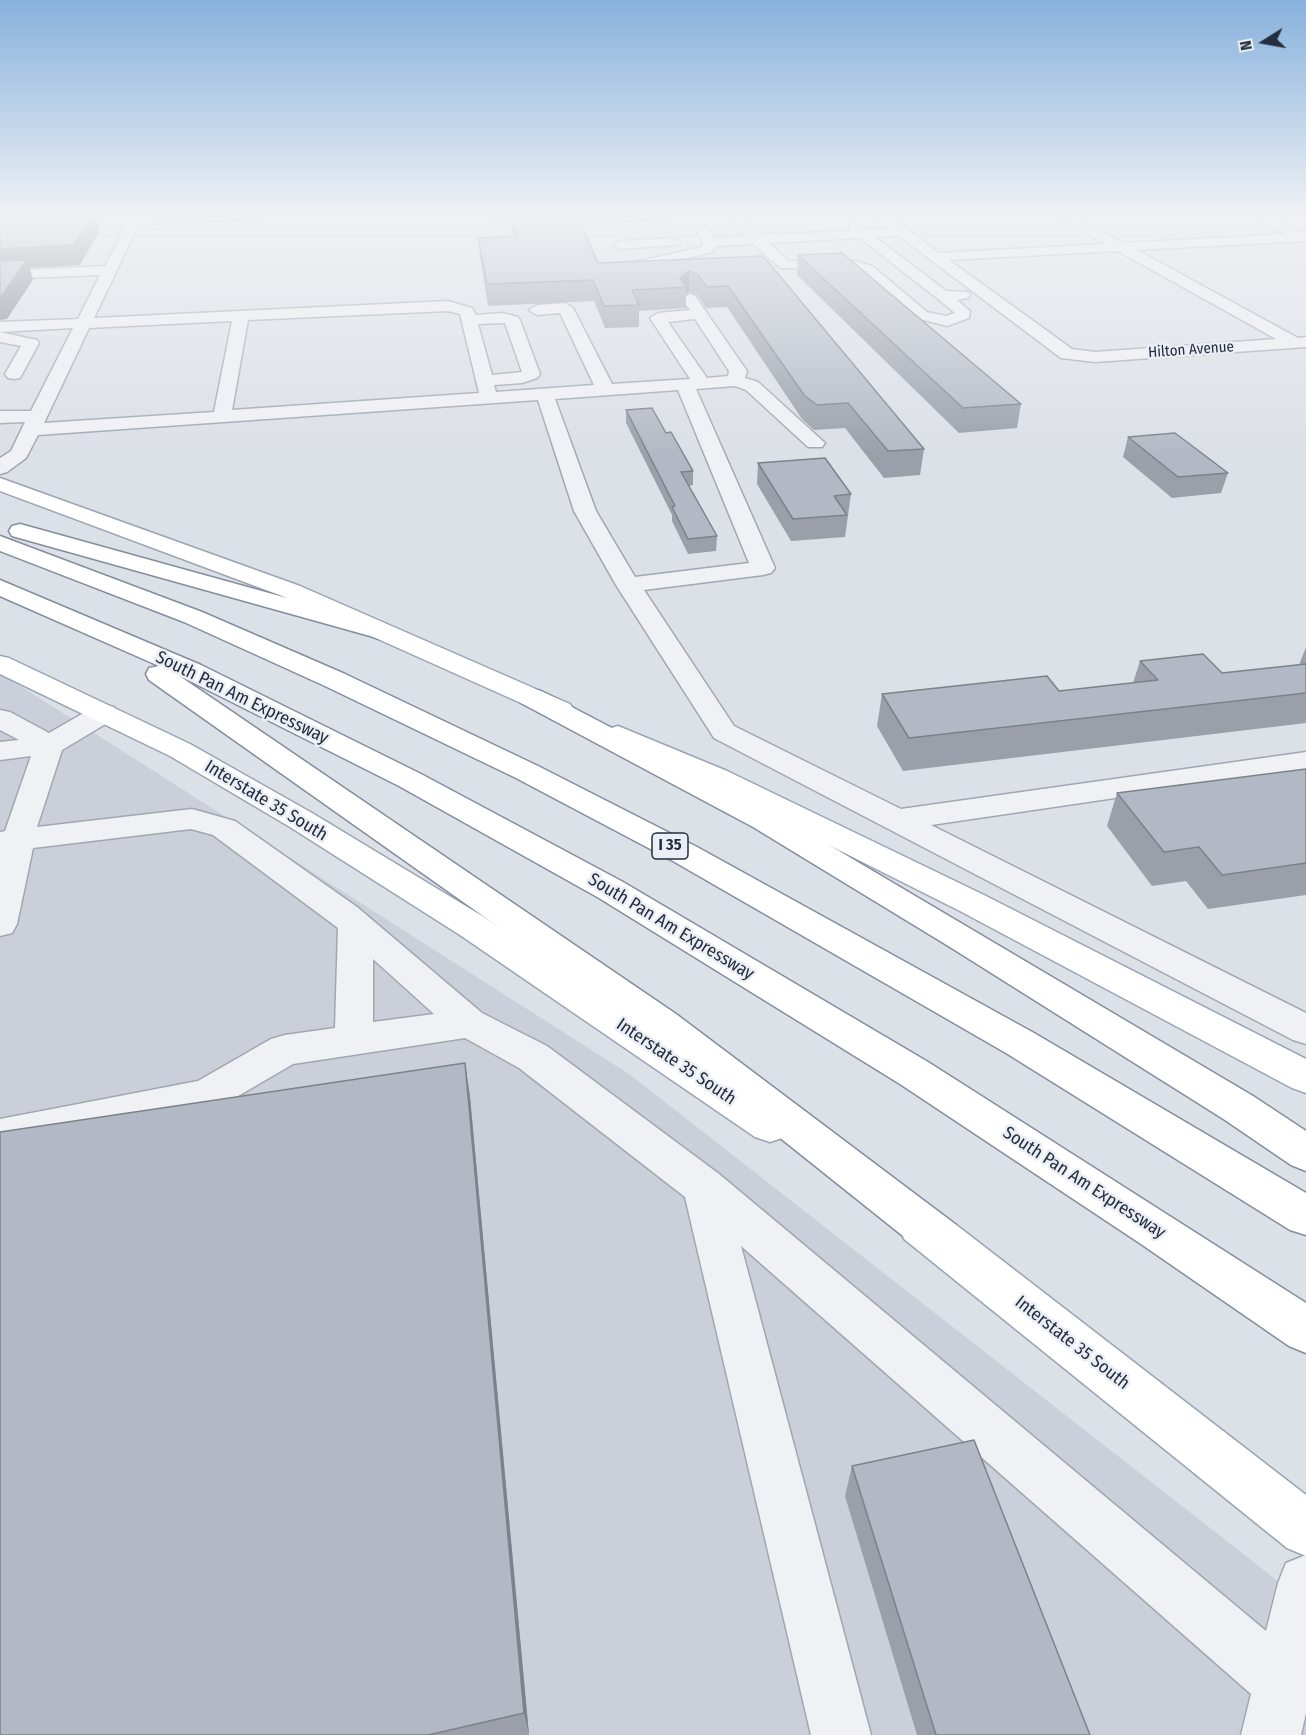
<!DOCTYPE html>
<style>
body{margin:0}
#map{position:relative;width:1306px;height:1735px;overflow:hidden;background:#dce0e7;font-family:"Fira Sans Condensed",sans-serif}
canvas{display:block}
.north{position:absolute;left:1234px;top:12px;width:60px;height:60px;-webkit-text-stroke:4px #ebeff5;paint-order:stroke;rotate:259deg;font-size:16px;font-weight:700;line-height:24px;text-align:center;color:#252e3e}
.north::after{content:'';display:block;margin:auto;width:21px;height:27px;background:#252e3e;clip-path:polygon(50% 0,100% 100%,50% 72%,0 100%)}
</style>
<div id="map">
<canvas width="1306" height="1735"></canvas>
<div class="north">N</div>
</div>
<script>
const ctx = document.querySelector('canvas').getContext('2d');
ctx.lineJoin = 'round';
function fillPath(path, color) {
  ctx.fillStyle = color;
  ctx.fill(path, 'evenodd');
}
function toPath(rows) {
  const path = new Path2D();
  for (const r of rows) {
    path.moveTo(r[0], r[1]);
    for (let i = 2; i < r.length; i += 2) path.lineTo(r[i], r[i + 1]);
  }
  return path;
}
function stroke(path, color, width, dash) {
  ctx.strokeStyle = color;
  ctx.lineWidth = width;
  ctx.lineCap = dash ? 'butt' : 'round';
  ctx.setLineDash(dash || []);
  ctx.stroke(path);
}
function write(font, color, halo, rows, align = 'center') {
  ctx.font = font + ' "Fira Sans Condensed",sans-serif';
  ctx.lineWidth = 5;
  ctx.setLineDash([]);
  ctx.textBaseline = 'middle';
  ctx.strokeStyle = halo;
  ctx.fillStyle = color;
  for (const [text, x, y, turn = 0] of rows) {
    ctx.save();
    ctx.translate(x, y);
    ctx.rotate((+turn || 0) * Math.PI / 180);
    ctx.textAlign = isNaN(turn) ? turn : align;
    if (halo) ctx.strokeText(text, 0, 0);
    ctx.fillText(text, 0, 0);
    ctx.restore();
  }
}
fillPath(toPath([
 [0,673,629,1074,1306,1603,1306,1735,0,1735]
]), '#cacfd9');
const minor = toPath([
 [132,213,144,213,142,217,217,213,314,213,308,217,139,224,94,318,448,301,472,308,476,315,502,313,518,317,520,320,540,374,537,378,522,383,494,385,496,392,594,385,560,313,537,315,529,310,537,305,565,303,573,308,612,384,690,379,650,318,658,313,690,310,682,299,690,294,695,296,747,371,745,378,758,382,825,443,822,447,808,447,746,390,735,386,696,389,775,568,771,573,763,575,644,590,734,726,901,809,1306,752,1306,770,931,825,1306,1013,1306,1044,1293,1040,714,738,616,585,574,511,538,400,38,435,26,458,7,472,0,474,0,458,11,451,25,422,0,423,0,411,31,411,73,328,0,332,0,322,78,319,100,275,0,279,0,271,105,266,126,225,0,231,0,223,130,217,132,213],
 [448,311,460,314,479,393,232,410,248,320,448,311],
 [695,319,729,371,728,376,707,378,668,322,695,319],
 [232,321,214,412,44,423,89,328,232,321],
 [505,323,522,372,492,375,478,324,505,323],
 [678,390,749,563,635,577,596,511,555,399,678,390],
 [491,213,514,213,505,217,510,218,617,213,693,214,687,218,510,226,489,221,487,218,491,213],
 [723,213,737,213,761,235,850,231,849,228,850,225,855,224,866,230,889,229,870,213,885,213,939,253,1105,244,1053,213,1069,213,1123,243,1286,234,1242,213,1259,213,1306,233,1306,241,1137,250,1298,338,1306,337,1306,347,1095,362,1061,358,899,236,875,237,946,291,968,292,970,295,968,298,957,300,970,311,969,318,947,326,916,318,862,272,854,269,780,268,754,244,715,246,713,252,622,273,615,269,617,266,702,247,703,240,694,228,695,225,705,225,715,238,746,236,723,213],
 [860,238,938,299,955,313,946,316,927,312,872,266,855,261,789,261,769,243,860,238],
 [1118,251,1276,339,1095,352,1072,349,949,260,1118,251],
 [673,238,678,239,680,242,678,245,620,249,613,245,620,241,673,238],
 [0,332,37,340,39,343,20,378,14,379,8,378,5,374,21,346,0,342,0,332],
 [104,705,114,707,118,713,114,719,62,750,37,827,192,809,235,821,357,907,482,1013,547,1046,719,1174,1266,1631,1278,1583,1286,1563,1306,1555,1306,1713,1301,1735,1241,1735,1251,1694,741,1246,871,1735,811,1735,685,1197,519,1068,465,1038,293,1064,221,1106,207,1111,0,1153,0,1119,198,1081,271,1039,285,1035,335,1028,338,928,213,835,191,829,33,848,17,924,12,933,0,936,0,832,5,831,31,756,0,760,0,742,19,740,0,730,0,710,10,712,49,733,94,707,104,705],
 [373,959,434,1014,373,1022,373,959]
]);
const major = toPath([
 [0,478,300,586,570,704,574,710,570,716,560,718,550,716,282,596,0,491,0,478],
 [0,656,9,658,190,744,312,813,484,917,785,1113,791,1125,785,1137,770,1142,755,1137,460,935,290,827,170,756,0,674,0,656],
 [618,726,727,771,984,895,1306,1059,1306,1093,1292,1088,960,911,705,783,608,741,604,735,608,729,618,726],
 [920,1206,936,1211,955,1224,1306,1495,1306,1556,1287,1548,904,1239,898,1225,904,1211,920,1206]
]);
const highway = toPath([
 [20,524,388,626,392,631,388,636,379,639,370,636,12,536,9,531,12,526,20,524],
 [0,536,202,612,345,674,538,766,697,847,1034,1033,1306,1193,1306,1235,1290,1230,1006,1053,673,861,516,778,325,686,184,622,0,551,0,536],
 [0,580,201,665,421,774,623,882,928,1062,1306,1303,1306,1353,1289,1346,1141,1244,900,1084,599,898,399,786,178,675,676,1014,955,1224,961,1238,955,1252,939,1258,923,1252,650,1034,149,680,146,674,149,668,159,666,0,596,0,580],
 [531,689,541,691,775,813,1253,1096,1306,1131,1306,1171,1291,1165,1225,1120,950,947,753,827,521,703,517,697,521,691,531,689]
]);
stroke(minor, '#a1a7b1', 3);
stroke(major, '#9ba4b3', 3);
stroke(highway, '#838d9e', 3);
fillPath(minor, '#eff1f5');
fillPath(major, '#fff');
fillPath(highway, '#fff');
fillPath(toPath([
 [510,213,576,213,598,263,763,256,924,449,920,475,884,478,845,428,814,430,802,419,727,307,706,308,697,295,689,292,686,294,686,308,639,311,639,327,605,328,594,301,488,306,480,257,478,238,513,236,511,228],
 [798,255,1021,404,1017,428,959,433,797,275],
 [626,410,666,433,693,471,693,485,689,486,717,536,716,551,688,554,672,521,672,515,626,423],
 [1128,437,1228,473,1221,493,1172,498,1123,457],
 [758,463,851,494,845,537,791,541,757,484],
 [1306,647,1306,723,903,771,877,726,882,694,1059,691,1133,683,1140,661,1222,673,1299,665],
 [1306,769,1306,895,1208,909,1186,881,1152,886,1107,826,1117,793],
 [465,1063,470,1097,529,1735,0,1735],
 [852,1466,1090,1735,917,1735,845,1496]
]), '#9a9fa9');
fillPath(toPath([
 [94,213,95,213,100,230,80,265,30,268,33,280,7,319,0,320,0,249],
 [689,271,689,292,686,294,686,287,680,278],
 [465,1063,470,1097,529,1735,524,1713]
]), '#7d8289');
const building = toPath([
 [46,213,94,213,74,245,0,249,0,216,46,213],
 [511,213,576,213,598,263,763,256,924,449,888,451,848,403,817,405,804,395,728,286,707,287,697,274,689,271,680,278,686,287,632,290,639,305,604,306,593,280,487,284,478,238,517,236,511,213],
 [842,253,1021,404,963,408,798,255,842,253],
 [27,260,0,298,0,261,27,260],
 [652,408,666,433,671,432,693,471,681,472,717,536,688,539,672,507,675,506,626,410,652,408],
 [1175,433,1228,473,1178,477,1128,437,1175,433],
 [825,458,851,494,834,496,847,515,793,519,758,463,825,458],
 [1203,654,1222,673,1306,664,1306,693,909,738,882,694,1047,676,1059,691,1158,680,1140,661,1203,654],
 [1306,769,1306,863,1222,875,1199,847,1164,852,1117,793,1306,769],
 [465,1063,524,1713,428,1735,0,1735,0,1132,465,1063],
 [974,1440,1090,1735,936,1735,852,1466,974,1440]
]);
fillPath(building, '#b3b9c4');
stroke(building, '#7d8289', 1.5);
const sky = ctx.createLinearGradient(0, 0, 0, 456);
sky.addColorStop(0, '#87b1dc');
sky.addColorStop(0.47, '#eff1f4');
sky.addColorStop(1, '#eff1f400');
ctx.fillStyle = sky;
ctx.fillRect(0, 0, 1306, 456);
write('15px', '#252e3e', '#ebeff5', [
 ["Hilton Avenue",1191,350,-4]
]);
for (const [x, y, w] of [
 [670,846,36]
]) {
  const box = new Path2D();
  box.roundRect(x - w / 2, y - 13, w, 26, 4.5);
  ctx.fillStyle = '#ebeff5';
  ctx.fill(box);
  stroke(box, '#252e3e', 1.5);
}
write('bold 16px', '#252e3e', null, [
 ["I 35",670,846]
]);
write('18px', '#252e3e', '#ebeff5', [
 ["South Pan Am Expressway",242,698,26],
 ["Interstate 35 South",266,801,31],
 ["South Pan Am Expressway",671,927,31],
 ["Interstate 35 South",676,1062,34],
 ["South Pan Am Expressway",1084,1183,33],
 ["Interstate 35 South",1072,1343,38]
]);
</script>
